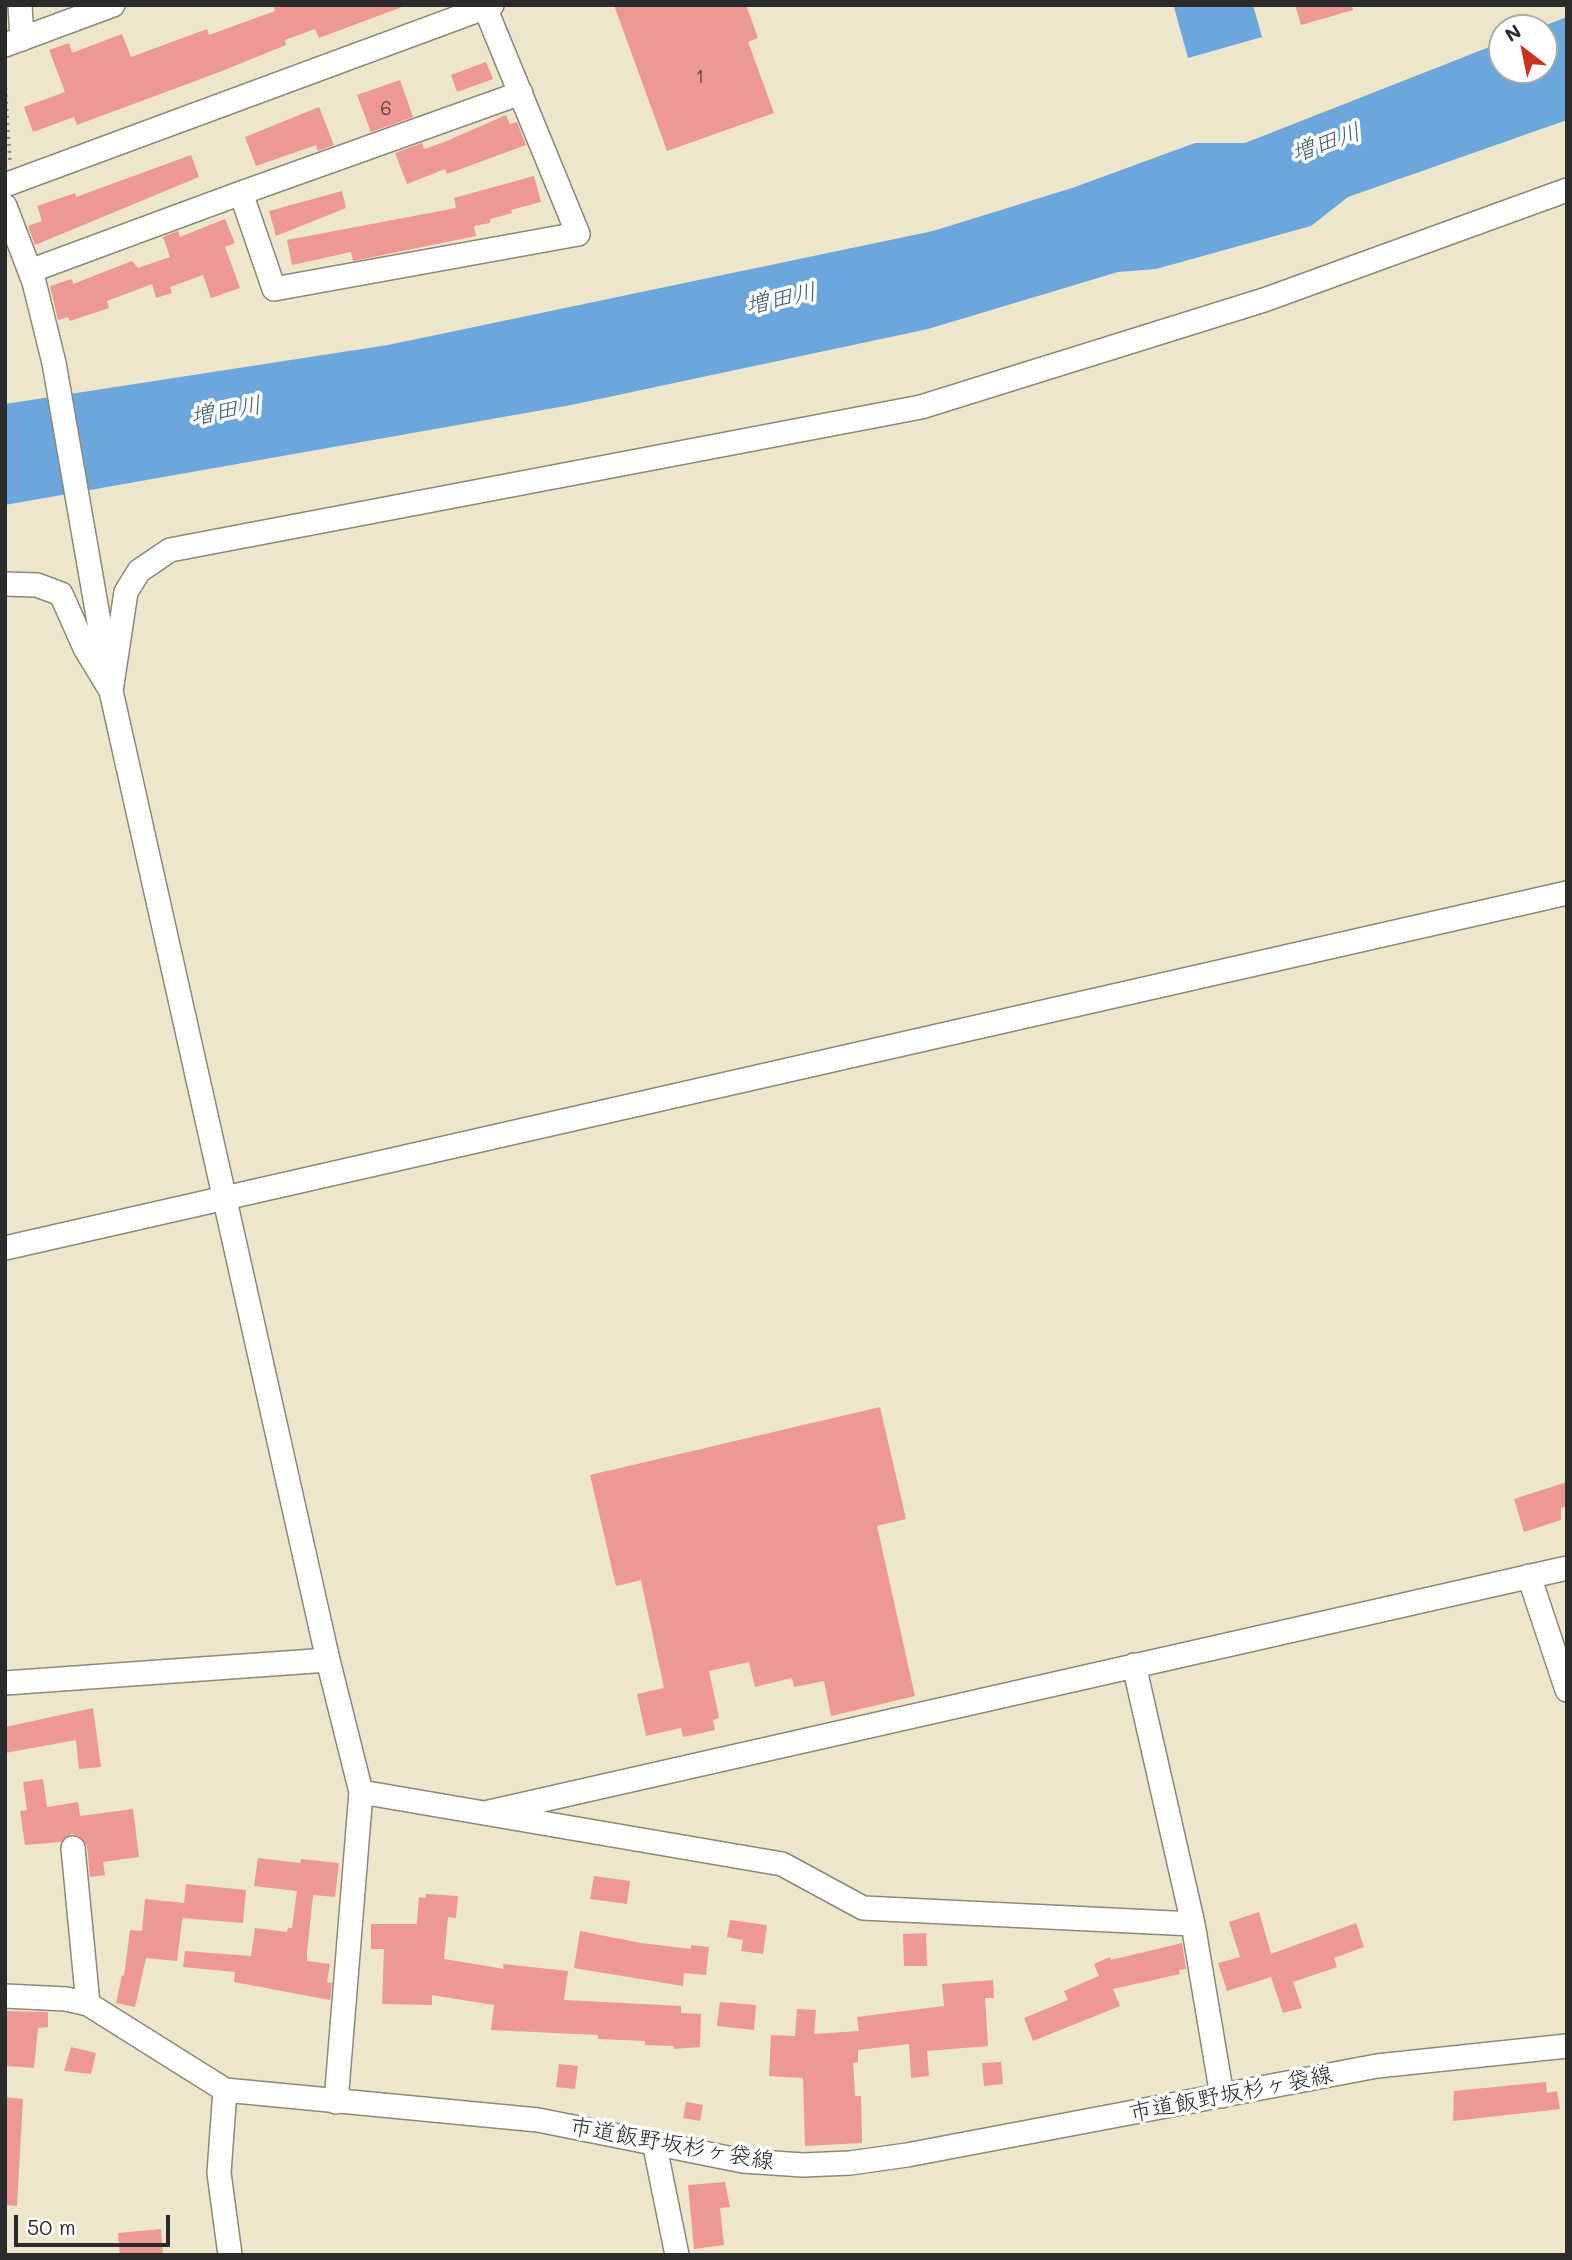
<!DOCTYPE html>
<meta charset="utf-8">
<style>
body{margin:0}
#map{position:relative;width:1572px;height:2260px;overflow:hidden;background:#eee6ca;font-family:Mali,sans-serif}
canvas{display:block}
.frame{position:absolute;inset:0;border:7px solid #2b2b2b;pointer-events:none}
.north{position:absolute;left:1488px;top:14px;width:70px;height:70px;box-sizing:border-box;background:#fff;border:2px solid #aaa;border-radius:50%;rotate:328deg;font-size:19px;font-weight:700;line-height:28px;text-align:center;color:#2b2b2b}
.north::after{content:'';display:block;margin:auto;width:24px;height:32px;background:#c8321e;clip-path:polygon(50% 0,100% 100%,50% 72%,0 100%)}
.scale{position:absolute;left:14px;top:2215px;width:156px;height:32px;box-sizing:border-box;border:4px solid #2b2b2b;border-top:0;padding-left:9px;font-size:21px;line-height:24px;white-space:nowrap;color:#2b2b2b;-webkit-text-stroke:5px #fff;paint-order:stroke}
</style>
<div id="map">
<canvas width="1572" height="2260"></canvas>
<div class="frame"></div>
<div class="north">N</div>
<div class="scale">50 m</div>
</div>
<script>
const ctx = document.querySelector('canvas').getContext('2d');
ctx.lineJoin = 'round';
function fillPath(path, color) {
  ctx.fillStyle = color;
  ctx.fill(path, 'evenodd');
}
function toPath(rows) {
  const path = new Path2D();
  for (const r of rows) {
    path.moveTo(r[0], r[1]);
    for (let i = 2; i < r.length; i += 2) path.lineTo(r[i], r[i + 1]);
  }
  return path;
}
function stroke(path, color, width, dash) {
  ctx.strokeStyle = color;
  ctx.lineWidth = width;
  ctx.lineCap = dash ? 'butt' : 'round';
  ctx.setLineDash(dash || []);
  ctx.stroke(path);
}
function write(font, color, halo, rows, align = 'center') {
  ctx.font = font + ' Mali,"Klee One",sans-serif';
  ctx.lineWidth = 7;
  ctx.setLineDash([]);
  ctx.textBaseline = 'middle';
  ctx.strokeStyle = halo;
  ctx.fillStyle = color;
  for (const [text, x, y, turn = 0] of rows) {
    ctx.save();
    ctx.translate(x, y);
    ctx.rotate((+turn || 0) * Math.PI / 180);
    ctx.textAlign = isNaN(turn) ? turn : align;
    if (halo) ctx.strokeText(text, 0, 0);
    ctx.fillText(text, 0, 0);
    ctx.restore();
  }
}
fillPath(toPath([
 [1182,5,1253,5,1262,37,1188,58,1174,7],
 [1567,17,1567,120,1348,197,1311,226,1156,269,1118,272,928,329,571,405,5,505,5,404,388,345,933,231,1072,188,1195,143,1245,143,1502,42,1502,70,1544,70,1544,28,1538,28]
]), '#6ba7dc');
fillPath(toPath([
 [273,5,402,7,319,38,315,29,285,40,286,45,222,71,77,125,74,117,33,132,24,107,65,92,49,50,69,43,72,53,122,34,131,57,207,29,209,35,275,11],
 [614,5,746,5,758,38,748,42,774,113,667,151],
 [1295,5,1352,5,1353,10,1301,25],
 [486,62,493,79,457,92,451,75],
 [400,80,413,117,371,132,357,95],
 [319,107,334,145,318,151,316,145,256,166,245,137],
 [506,115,510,124,517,122,526,145,447,174,445,169,407,184,395,153,422,143,424,149,442,143],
 [191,155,199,177,35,245,28,226,42,221,37,206,75,193,76,197],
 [534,176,541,202,511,210,512,213,490,219,490,223,474,226,476,236,353,261,351,252,292,265,287,240,456,208,454,198],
 [342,191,346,208,276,236,269,211],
 [225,219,235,243,225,247,240,288,211,298,203,275,170,287,172,293,156,298,152,284,107,301,109,308,70,321,68,317,58,320,50,286,72,279,73,284,132,261,138,268,170,257,163,237,178,231,180,237],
 [880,1407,906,1519,877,1526,915,1696,831,1716,824,1681,794,1687,792,1678,755,1687,749,1662,709,1671,719,1718,713,1720,715,1730,683,1737,681,1728,646,1736,637,1694,664,1688,641,1580,616,1586,590,1475],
 [1567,1482,1567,1506,1561,1508,1561,1520,1524,1532,1514,1499],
 [93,1708,101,1767,79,1769,76,1740,5,1753,5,1727],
 [43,1779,47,1807,78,1802,80,1816,133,1809,139,1857,103,1862,105,1875,90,1877,87,1846,79,1836,71,1834,61,1842,25,1845,20,1811,27,1810,23,1782],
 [258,1858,300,1863,301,1859,339,1863,335,1897,313,1895,307,1953,307,1961,330,1964,327,1982,332,1983,330,2000,234,1982,235,1972,183,1967,185,1951,251,1956,255,1928,287,1932,288,1928,292,1928,297,1891,254,1886],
 [594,1876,630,1881,627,1904,590,1899],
 [186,1884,246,1890,243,1923,182,1918,183,1914,177,1961,146,1958,135,2007,116,2003,122,1975,124,1976,130,1930,142,1931,145,1899,184,1903],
 [426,1894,458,1896,456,1918,448,1917,444,1959,504,1969,503,1964,568,1971,564,2000,681,2006,681,2013,701,2014,700,2047,674,2049,674,2046,645,2045,645,2041,598,2039,598,2035,491,2030,494,2005,432,1995,432,2005,382,2004,384,1949,371,1949,371,1924,417,1924,419,1897,426,1898],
 [1259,1912,1271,1954,1356,1923,1364,1947,1334,1958,1337,1967,1293,1982,1302,2008,1283,2013,1271,1977,1227,1991,1218,1963,1240,1957,1229,1922],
 [730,1920,767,1925,763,1954,741,1951,743,1940,727,1937],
 [580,1931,641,1943,691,1949,691,1945,709,1947,706,1975,684,1973,683,1986,574,1968],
 [926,1933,927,1966,904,1966,903,1934],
 [1182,1943,1186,1969,1179,1970,1180,1974,1113,1989,1120,2006,1033,2041,1024,2018,1068,2000,1064,1991,1099,1976,1094,1964,1110,1957,1111,1960],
 [993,1980,994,1998,985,1998,988,2046,927,2051,929,2076,911,2078,909,2044,858,2050,858,2062,853,2063,855,2096,861,2096,862,2143,805,2146,803,2078,769,2076,771,2035,795,2036,797,2009,816,2010,814,2034,859,2031,857,2017,944,2006,942,1984],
 [720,2002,756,2005,754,2030,717,2026],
 [5,2011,48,2012,48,2027,38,2028,34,2068,5,2066],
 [71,2047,96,2053,91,2074,64,2071],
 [1001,2062,1003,2084,984,2086,982,2063],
 [559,2064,578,2066,575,2089,556,2087],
 [1546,2082,1547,2093,1557,2091,1560,2109,1453,2121,1454,2091],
 [5,2097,23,2099,17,2206,5,2205],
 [686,2102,703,2105,700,2121,683,2118],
 [725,2182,730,2207,720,2208,724,2245,694,2249,688,2185],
 [161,2229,163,2255,120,2255,118,2233]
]), '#ed9893');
const minor = toPath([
 [20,5,22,39],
 [5,45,113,5],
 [5,185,492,5],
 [241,193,521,93],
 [5,206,34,282,54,363,111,691,328,1660,361,1792,336,2102],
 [30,271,241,193,274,289,578,234,484,5],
 [5,584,37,585,61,594,85,648,111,691,126,592,139,571,170,550,921,407,1264,300,1567,190],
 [5,1248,1567,893],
 [1529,1576,1567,1690],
 [1134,1665,1193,1924,1222,2096],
 [5,1683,328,1660],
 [361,1792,782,1864,863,1908,1193,1924],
 [485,1813,1567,1568],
 [73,1848,88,2004],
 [5,1996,66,1999,88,2004,225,2090,538,2120,743,2161,803,2165,850,2163,907,2155,1377,2066,1567,2046],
 [225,2090,219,2173,230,2255],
 [654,2142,677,2255]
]);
stroke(minor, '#8c887a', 26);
stroke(toPath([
 [5,81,10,161]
]), '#8c887a', 3.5, [2, 5]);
stroke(minor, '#fff', 23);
write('19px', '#5c4645', null, [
 ["1",700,77],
 ["6",386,109]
]);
write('23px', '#2b2b2b', '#fff', [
 ["市道飯野坂杉ヶ袋線",1231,2094,-11],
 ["市道飯野坂杉ヶ袋線",672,2144,10]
]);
write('italic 24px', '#455d72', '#fff', [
 ["増田川",1326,143,-19],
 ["増田川",781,299,-12],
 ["増田川",226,411,-10]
]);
</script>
